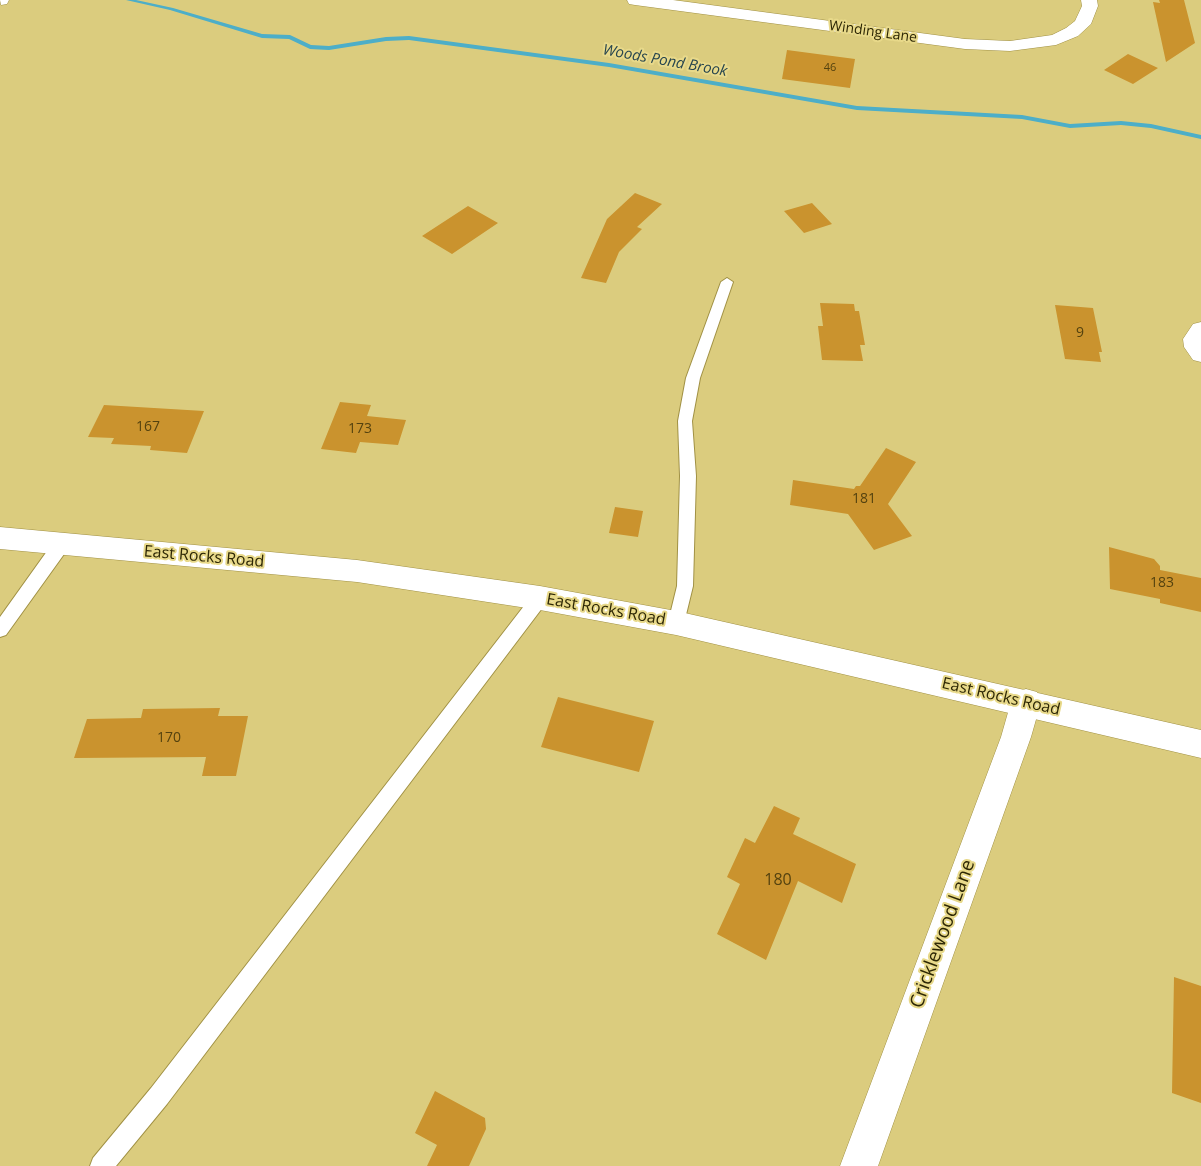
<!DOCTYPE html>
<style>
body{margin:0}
canvas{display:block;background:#dbcc7e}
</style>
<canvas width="1201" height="1166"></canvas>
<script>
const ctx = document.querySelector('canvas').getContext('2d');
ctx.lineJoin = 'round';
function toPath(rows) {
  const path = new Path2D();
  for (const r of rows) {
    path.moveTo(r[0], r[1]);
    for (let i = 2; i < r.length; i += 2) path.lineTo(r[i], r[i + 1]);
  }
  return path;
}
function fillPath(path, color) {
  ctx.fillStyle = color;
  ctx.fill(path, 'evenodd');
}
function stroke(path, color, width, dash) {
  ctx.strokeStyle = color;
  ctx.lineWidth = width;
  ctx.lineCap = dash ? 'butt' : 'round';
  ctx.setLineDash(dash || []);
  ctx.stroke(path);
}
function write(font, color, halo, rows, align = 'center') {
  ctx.font = font + ' "Open Sans",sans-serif';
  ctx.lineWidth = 4;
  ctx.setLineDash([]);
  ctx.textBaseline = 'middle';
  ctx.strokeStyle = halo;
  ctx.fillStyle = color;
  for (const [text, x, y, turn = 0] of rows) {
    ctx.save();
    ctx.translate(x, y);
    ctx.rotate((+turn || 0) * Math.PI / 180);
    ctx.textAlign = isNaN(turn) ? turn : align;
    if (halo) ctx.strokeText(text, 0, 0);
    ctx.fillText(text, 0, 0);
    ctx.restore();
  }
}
fillPath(toPath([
 [126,0,136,0,173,8,262,34,290,35,311,45,329,46,386,37,409,36,609,63,857,106,1022,115,1070,124,1121,121,1151,124,1201,135,1201,139,1151,128,1121,125,1070,128,1022,119,857,110,609,67,409,40,386,41,329,50,310,49,289,39,262,38,170,10,126,0]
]), '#4daec8');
fillPath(toPath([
 [1159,0,1184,0,1195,43,1166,62,1153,2,1160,3],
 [787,50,855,59,850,88,782,79],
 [1128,54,1158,68,1133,84,1104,70],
 [635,193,662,204,637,227,642,229,619,252,606,283,581,278,607,219],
 [812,203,832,224,804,233,784,211],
 [468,206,498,223,452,254,422,236],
 [820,303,854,304,855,311,859,311,865,345,860,345,863,361,822,360,818,326,823,326],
 [1055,305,1093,308,1102,352,1099,352,1101,362,1065,359],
 [340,402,371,405,367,416,406,420,398,445,360,442,356,453,321,449],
 [104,405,204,411,187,453,150,450,151,446,111,444,114,438,88,437],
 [886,448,916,462,888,504,912,536,874,550,848,514,790,505,793,480,854,489,856,486,860,486],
 [615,507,643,511,638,537,609,533],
 [1109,547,1154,559,1160,566,1160,570,1201,578,1201,612,1160,603,1160,599,1110,589],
 [558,697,654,721,639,772,541,747],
 [220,708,218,716,248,716,236,776,202,776,206,757,74,758,87,719,141,718,143,709],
 [774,806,800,818,793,834,856,864,842,903,798,881,766,960,717,934,740,884,727,877,745,838,755,843],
 [1174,977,1201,986,1201,1103,1172,1093],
 [435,1091,485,1118,486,1129,469,1166,427,1166,437,1145,415,1133]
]), '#ca932e');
const service = toPath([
 [727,278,733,282,700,378,692,421,696,476,693,586,684,623,682,628,676,630,670,628,668,623,677,586,680,476,678,421,686,378,721,282,727,278],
 [61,539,67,540,69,545,67,550,6,635,0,637,0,617,55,540,61,539],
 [540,591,546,593,548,598,546,603,167,1104,116,1166,90,1166,93,1158,151,1088,534,593,540,591]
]);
const minor = toPath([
 [0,0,9,0,7,4,1,5,0,0],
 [627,0,673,0,965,39,1010,41,1052,35,1066,28,1075,21,1082,6,1081,0,1097,0,1098,6,1091,24,1078,36,1056,45,1010,51,965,49,635,5,629,4,627,0],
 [1201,322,1201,362,1193,360,1184,347,1183,339,1193,324,1201,322],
 [1026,689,1037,692,1041,702,1031,737,878,1166,840,1166,1001,737,1011,702,1015,692,1026,689]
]);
const tertiary = toPath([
 [0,527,357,560,540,586,676,611,1201,730,1201,758,676,635,540,610,357,582,0,549,0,527]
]);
stroke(service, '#a19144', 2);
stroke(minor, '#a19144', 1);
stroke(tertiary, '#a19144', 1);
fillPath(service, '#fff');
fillPath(minor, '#fff');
fillPath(tertiary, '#fff');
write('11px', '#54420f', null, [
 ["46",830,68]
]);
write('14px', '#2d2705', '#e8d98a', [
 ["Winding Lane",873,32,8]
]);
write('14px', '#54420f', null, [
 ["9",1080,333],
 ["167",148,427],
 ["173",360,429],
 ["181",864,499],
 ["183",1162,583],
 ["170",169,738]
]);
write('italic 15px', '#27454e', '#e8d98a', [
 ["Woods Pond Brook",665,61,10]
]);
write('16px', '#2d2705', '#e8d98a', [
 ["East Rocks Road",204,557,5],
 ["East Rocks Road",606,610,10],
 ["East Rocks Road",1001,697,13]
]);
write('16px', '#54420f', null, [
 ["180",778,880]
]);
write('19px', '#2d2705', '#e8d98a', [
 ["Cricklewood Lane",943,934,-70]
]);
</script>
